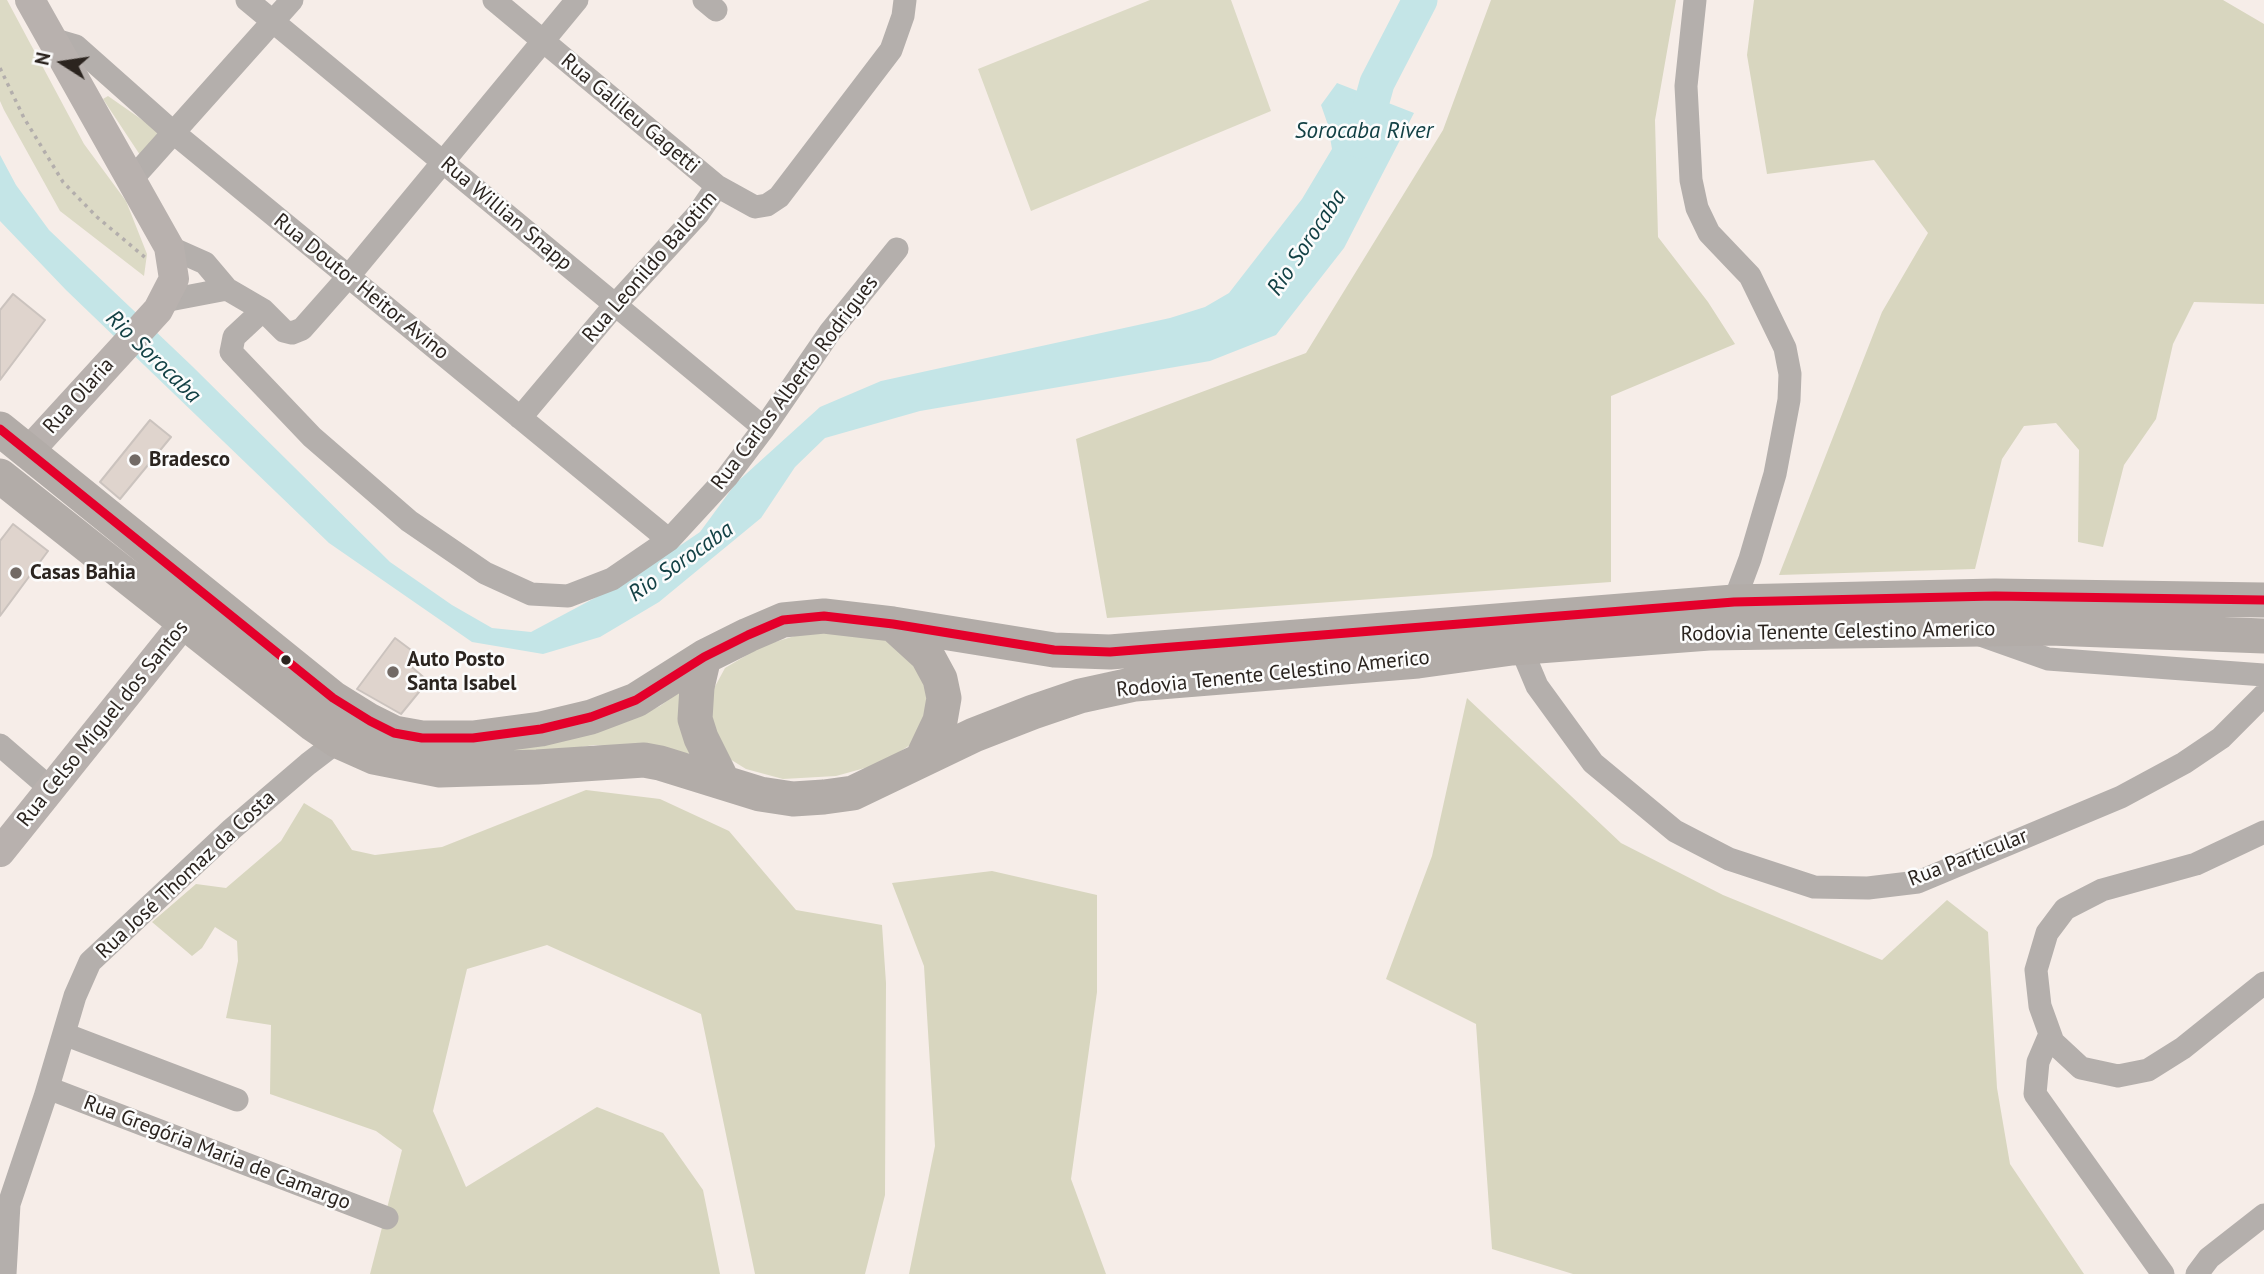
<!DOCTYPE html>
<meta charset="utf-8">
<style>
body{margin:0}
#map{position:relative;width:2264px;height:1274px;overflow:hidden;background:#f6ede8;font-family:"PT Sans",sans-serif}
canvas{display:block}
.north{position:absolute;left:28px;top:28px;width:70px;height:70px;-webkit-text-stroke:5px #fcfcfc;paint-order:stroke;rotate:282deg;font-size:19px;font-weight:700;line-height:28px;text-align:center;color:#2b241f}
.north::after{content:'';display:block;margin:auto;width:24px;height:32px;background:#2b241f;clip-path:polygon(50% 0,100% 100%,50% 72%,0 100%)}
</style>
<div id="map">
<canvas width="2264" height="1274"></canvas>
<div class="north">N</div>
</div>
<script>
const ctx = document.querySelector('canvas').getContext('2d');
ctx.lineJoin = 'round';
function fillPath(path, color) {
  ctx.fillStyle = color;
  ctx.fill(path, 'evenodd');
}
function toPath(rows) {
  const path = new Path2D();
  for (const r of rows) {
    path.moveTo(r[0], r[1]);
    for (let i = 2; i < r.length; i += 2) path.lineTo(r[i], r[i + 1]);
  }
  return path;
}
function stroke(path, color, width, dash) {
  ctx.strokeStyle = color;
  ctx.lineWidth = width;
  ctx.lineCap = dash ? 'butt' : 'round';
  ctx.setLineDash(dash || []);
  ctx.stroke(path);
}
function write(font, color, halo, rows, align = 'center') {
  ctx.font = font + ' "PT Sans",sans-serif';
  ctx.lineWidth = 5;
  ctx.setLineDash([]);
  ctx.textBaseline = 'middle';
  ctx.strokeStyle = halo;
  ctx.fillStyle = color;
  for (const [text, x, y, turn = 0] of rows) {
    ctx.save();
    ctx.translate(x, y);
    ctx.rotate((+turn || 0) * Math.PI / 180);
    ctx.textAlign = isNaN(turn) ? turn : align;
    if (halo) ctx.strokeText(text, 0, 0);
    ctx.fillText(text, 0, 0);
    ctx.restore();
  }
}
fillPath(toPath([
 [0,0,7,0,84,144,126,201,147,254,144,276,60,211,4,110,0,101],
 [1150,0,1231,0,1271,111,1031,211,978,69],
 [108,96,164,135,142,158,103,99],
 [814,630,849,630,907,645,933,695,922,737,883,763,836,776,783,779,746,769,725,756,708,720,712,692,725,668,762,646],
 [689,684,692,754,594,745,479,763,382,738,626,722,660,706]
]), '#dcdac5');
fillPath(toPath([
 [1491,0,1676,0,1655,120,1658,237,1708,302,1735,344,1611,396,1611,582,1107,618,1076,439,1306,353,1443,130],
 [1754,0,2223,0,2264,24,2264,304,2194,302,2173,344,2156,419,2124,465,2103,547,2078,542,2079,450,2056,423,2024,426,2002,459,1975,569,1779,575,1882,312,1928,233,1874,160,1767,174,1747,55],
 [1467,698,1621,843,1723,895,1882,960,1947,900,1988,932,1997,1088,2010,1164,2084,1274,1573,1274,1492,1249,1476,1024,1386,979,1432,856],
 [586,790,660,799,729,831,796,910,882,925,886,983,885,1195,865,1274,755,1274,701,1014,547,945,467,969,433,1111,466,1187,597,1107,663,1133,703,1190,720,1274,370,1274,402,1150,376,1131,270,1094,271,1025,226,1018,238,961,237,941,215,927,202,948,192,956,152,922,196,884,226,888,281,841,304,803,332,820,352,850,375,855,442,847],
 [992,871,1097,895,1097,992,1071,1179,1106,1274,909,1274,935,1146,924,966,892,883]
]), '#d8d6bf');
fillPath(toPath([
 [1337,83,1414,113,1344,248,1276,335,1210,361,920,411,825,438,795,467,761,518,659,602,600,637,543,654,472,642,329,543,66,290,0,221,0,155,16,185,49,230,192,366,390,562,452,605,492,628,531,632,634,577,700,532,736,483,820,407,881,381,1170,318,1205,307,1229,293,1302,199,1332,149,1328,125,1321,105]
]), '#c4e5e7');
stroke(toPath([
 [1361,141,1377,83,1420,0]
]), '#c4e5e7', 35);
const building = toPath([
 [13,294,45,320,0,380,0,310,13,294],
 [150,420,171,437,120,499,100,482,150,420],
 [13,524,48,551,0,616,0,541,13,524],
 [395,638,415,653,407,663,428,681,401,714,357,689,395,638]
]);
fillPath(building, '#dfd4cd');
stroke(building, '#cbc3be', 2);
stroke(toPath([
 [0,68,24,118,63,182,97,217,147,259]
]), '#b3aeac', 3.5, [3.5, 5]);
stroke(toPath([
 [247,0,764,428],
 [494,0,717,186,755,207,767,205,779,197,891,50,903,16,905,0],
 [704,0,716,10],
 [1695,0,1686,86,1691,180,1697,208,1709,233,1750,276,1785,348,1790,374,1789,400,1775,474,1750,559,1734,602],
 [52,39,76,46,174,133,669,540],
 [132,179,292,0],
 [169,247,205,263,227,289,263,310,284,331,292,333,302,329,348,277,577,0],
 [164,301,227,289],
 [263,310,234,337,231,352,312,437,409,521,485,573,531,594,568,596,612,579,669,540,727,477,764,428,830,332,897,249],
 [520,418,615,305,698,214,717,186],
 [1983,636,2048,659,2264,675],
 [1521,648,1537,686,1593,763,1675,831,1729,859,1814,887,1868,888,1918,882,2121,797,2184,763,2221,738,2264,695],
 [0,745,51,789],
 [2264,832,2196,864,2102,890,2065,909,2047,933,2036,970,2040,1006,2053,1042,2081,1068,2118,1076,2148,1070,2183,1048,2264,983],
 [64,1034,237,1100],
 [2050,1034,2038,1062,2035,1094,2163,1274],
 [48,1088,387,1218],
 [5,1274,9,1204,45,1097,75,996,90,962,232,829,308,764,338,741],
 [2197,1274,2209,1258,2264,1215]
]), '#b4afac', 23);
stroke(toPath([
 [29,451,158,310,174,279,169,247,30,0],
 [0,852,199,604]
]), '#b8b1ae', 30);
stroke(toPath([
 [0,429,333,698,370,721,394,733,422,738,473,738,541,729,591,717,636,700,704,657,748,635,783,620,824,616,893,624,1054,650,1110,652,1734,602,1995,596,2264,600],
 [0,476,313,724,338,741,374,757,440,770,537,767,644,760,660,763,760,794,793,799,824,797,853,793,974,735,1033,712,1080,696,1135,684,1418,661,1512,648,1709,633,2050,628,2264,636],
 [893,624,927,655,940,679,944,698,940,721,922,759],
 [704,657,697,687,695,719,701,738,723,782]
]), '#b2aca8', 35);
stroke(toPath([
 [0,429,333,698,370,721,394,733,422,738,473,738,541,729,591,717,636,700,704,657,748,635,783,620,824,616,893,624,1054,650,1110,652,1734,602,1995,596,2264,600]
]), '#e4002b', 9);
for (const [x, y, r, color] of [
 [135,460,7,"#726a65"],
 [16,573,7,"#726a65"],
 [286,660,6,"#2b241f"],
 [393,672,7,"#726a65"]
]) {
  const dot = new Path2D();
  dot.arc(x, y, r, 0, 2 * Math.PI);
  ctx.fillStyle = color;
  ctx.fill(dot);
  stroke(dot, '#fcfcfc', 2.5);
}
write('21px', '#2b241f', '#fcfcfc', [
 ["Rua Galileu Gagetti",630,114,40],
 ["Rua Willian Snapp",506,214,40],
 ["Rua Leonildo Balotim",650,267,-49],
 ["Rua Doutor Heitor Avino",361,287,39],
 ["Rua Carlos Alberto Rodrigues",795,383,-53],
 ["Rua Olaria",79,396,-48],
 ["Rodovia Tenente Celestino Americo",1838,632,-1],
 ["Rodovia Tenente Celestino Americo",1273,674,-6],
 ["Rua Celso Miguel dos Santos",103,724,-51],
 ["Rua Particular",1968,858,-21],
 ["Rua José Thomaz da Costa",186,875,-43],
 ["Rua Gregória Maria de Camargo",217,1153,21]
]);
write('bold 21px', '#2b241f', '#fcfcfc', [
 ["Bradesco",149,460],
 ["Casas Bahia",30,573],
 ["Auto Posto",407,660],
 ["Santa Isabel",407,684]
], 'left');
write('italic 23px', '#134145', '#fcfcfc', [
 ["Sorocaba River",1364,131],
 ["Rio Sorocaba",1307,243,-56],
 ["Rio Sorocaba",153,357,44],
 ["Rio Sorocaba",681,562,-35]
]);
</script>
